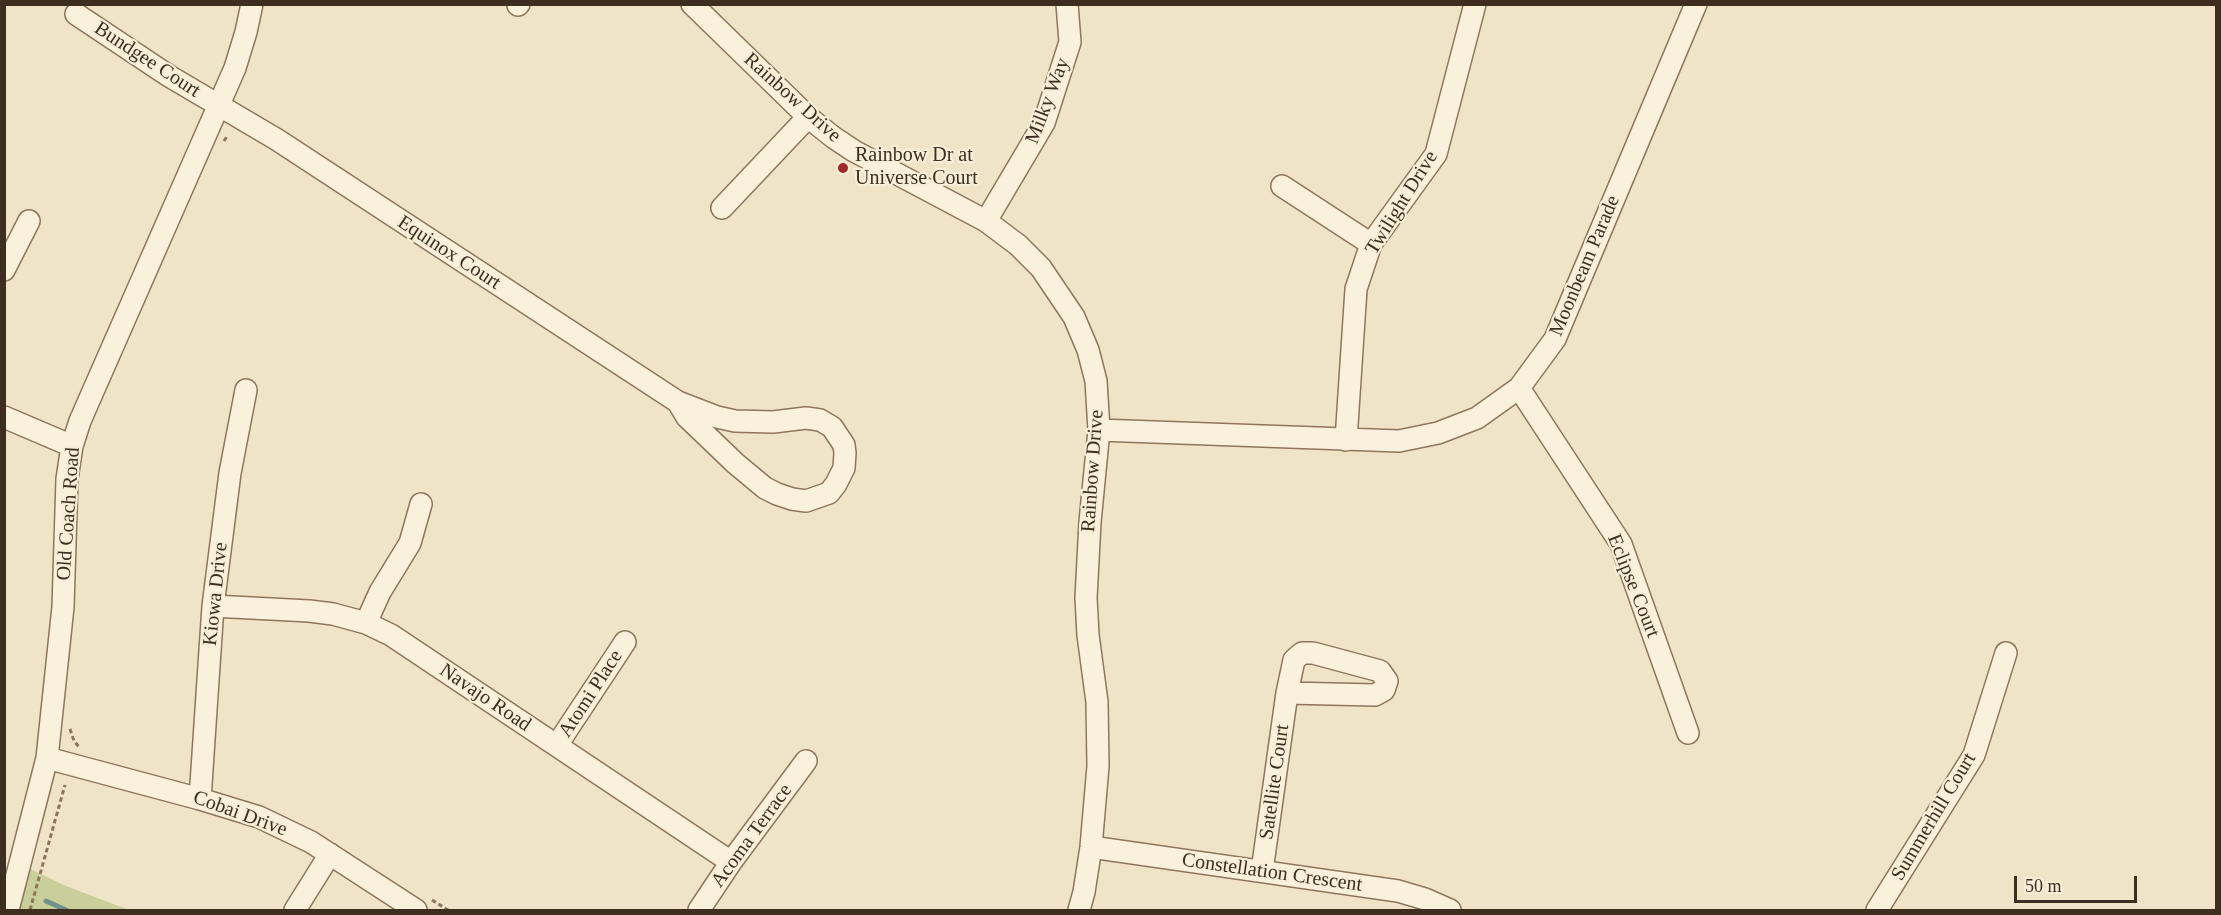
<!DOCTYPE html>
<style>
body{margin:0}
#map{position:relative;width:2221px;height:915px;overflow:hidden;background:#f0e4c8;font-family:Georgia,serif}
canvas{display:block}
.frame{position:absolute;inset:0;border:6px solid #3d2e20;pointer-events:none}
.scale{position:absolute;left:2014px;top:876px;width:123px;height:27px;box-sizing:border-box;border:3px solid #3d2e20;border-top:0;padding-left:8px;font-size:18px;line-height:21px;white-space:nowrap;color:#3d2e20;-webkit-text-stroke:4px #f7eed8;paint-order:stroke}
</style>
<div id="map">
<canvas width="2221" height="915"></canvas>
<div class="frame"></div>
<div class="scale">50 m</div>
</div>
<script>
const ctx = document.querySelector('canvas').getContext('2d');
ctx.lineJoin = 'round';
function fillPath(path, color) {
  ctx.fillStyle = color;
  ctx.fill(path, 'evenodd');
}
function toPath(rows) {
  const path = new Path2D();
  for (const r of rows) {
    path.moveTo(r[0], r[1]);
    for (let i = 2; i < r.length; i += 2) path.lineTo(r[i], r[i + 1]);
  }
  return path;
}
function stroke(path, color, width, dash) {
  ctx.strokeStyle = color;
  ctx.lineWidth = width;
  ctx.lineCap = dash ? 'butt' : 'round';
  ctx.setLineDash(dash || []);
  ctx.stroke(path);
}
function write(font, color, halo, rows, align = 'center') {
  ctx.font = font + ' Georgia,serif';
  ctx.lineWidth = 4.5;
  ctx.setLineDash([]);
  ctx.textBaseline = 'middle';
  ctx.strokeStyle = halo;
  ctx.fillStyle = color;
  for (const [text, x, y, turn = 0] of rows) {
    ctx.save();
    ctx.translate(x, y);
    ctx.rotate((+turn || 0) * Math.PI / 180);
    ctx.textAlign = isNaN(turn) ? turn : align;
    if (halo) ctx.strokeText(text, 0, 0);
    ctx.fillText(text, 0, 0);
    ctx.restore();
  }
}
fillPath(toPath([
 [20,864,66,886,129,910,8,910]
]), '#c9cf9b');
stroke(toPath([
 [46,901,66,910]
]), '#6f938a', 5);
const minor = toPath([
 [692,4,808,117,833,137,854,151,986,221,1018,245,1041,268,1074,317,1088,350,1096,381,1099,430,1090,522,1086,598,1088,635,1097,702,1098,766,1091,847,1084,892,1079,910],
 [518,5,519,4],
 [76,14,169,76,276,139,678,402,717,417,735,421,773,422,806,418,820,420,832,427,844,445,845,453,844,468,836,484,829,493,806,501,792,499,777,494,765,488,735,463,687,417,678,402],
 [1282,186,1371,244],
 [722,208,808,117],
 [986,221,1044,123,1070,42,1067,4],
 [4,270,29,221],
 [1519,388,1621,544,1688,733],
 [4,417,72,446],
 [1099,430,1399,441,1438,433,1477,418,1519,388,1555,339,1696,4],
 [1346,440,1356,289,1371,244,1436,154,1475,4],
 [213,606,309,611,333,614,366,623,391,635,731,862],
 [366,623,380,592,410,543,421,504],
 [557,745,625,642],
 [47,758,200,799,259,817,311,842,416,910],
 [200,799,213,606,230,473,246,390],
 [1091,847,1398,891,1425,899,1450,910],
 [1262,871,1287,693,1294,660,1302,653,1313,653,1380,671,1387,681,1384,690,1375,695,1287,693],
 [8,910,47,758,63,607,67,479,72,446,80,421,235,68,246,32,252,4],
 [295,910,330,854],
 [699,910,731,862,806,761],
 [1877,910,1974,755,2006,653]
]);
stroke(minor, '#8d765c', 24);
stroke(toPath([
 [224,141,228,135],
 [70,729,74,741,79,747],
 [432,900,448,910],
 [30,910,65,785]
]), '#8d765c', 3, [4.5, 3]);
stroke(minor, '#faf1dc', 21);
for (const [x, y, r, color] of [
 [843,168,6,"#9e2a2b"]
]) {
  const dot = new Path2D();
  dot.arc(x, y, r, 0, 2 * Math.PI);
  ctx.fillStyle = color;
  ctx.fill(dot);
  stroke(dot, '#f7eed8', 2);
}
write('20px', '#3d2e20', '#f7eed8', [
 ["Bundgee Court",147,60,33],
 ["Rainbow Drive",792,98,42],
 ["Milky Way",1048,101,-69],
 ["Twilight Drive",1402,203,-58],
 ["Equinox Court",449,253,33],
 ["Moonbeam Parade",1585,266,-67],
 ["Rainbow Drive",1093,471,-86],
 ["Old Coach Road",69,514,-86],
 ["Eclipse Court",1633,586,68],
 ["Kiowa Drive",216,594,-84],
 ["Atomi Place",591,694,-57],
 ["Navajo Road",485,698,34],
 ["Satellite Court",1275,782,-82],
 ["Cobai Drive",240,814,20],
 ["Summerhill Court",1934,817,-59],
 ["Acoma Terrace",752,836,-54],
 ["Constellation Crescent",1272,873,8]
]);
write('20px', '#3d2e20', '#f7eed8', [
 ["Rainbow Dr at",855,156],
 ["Universe Court",855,179]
], 'left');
</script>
